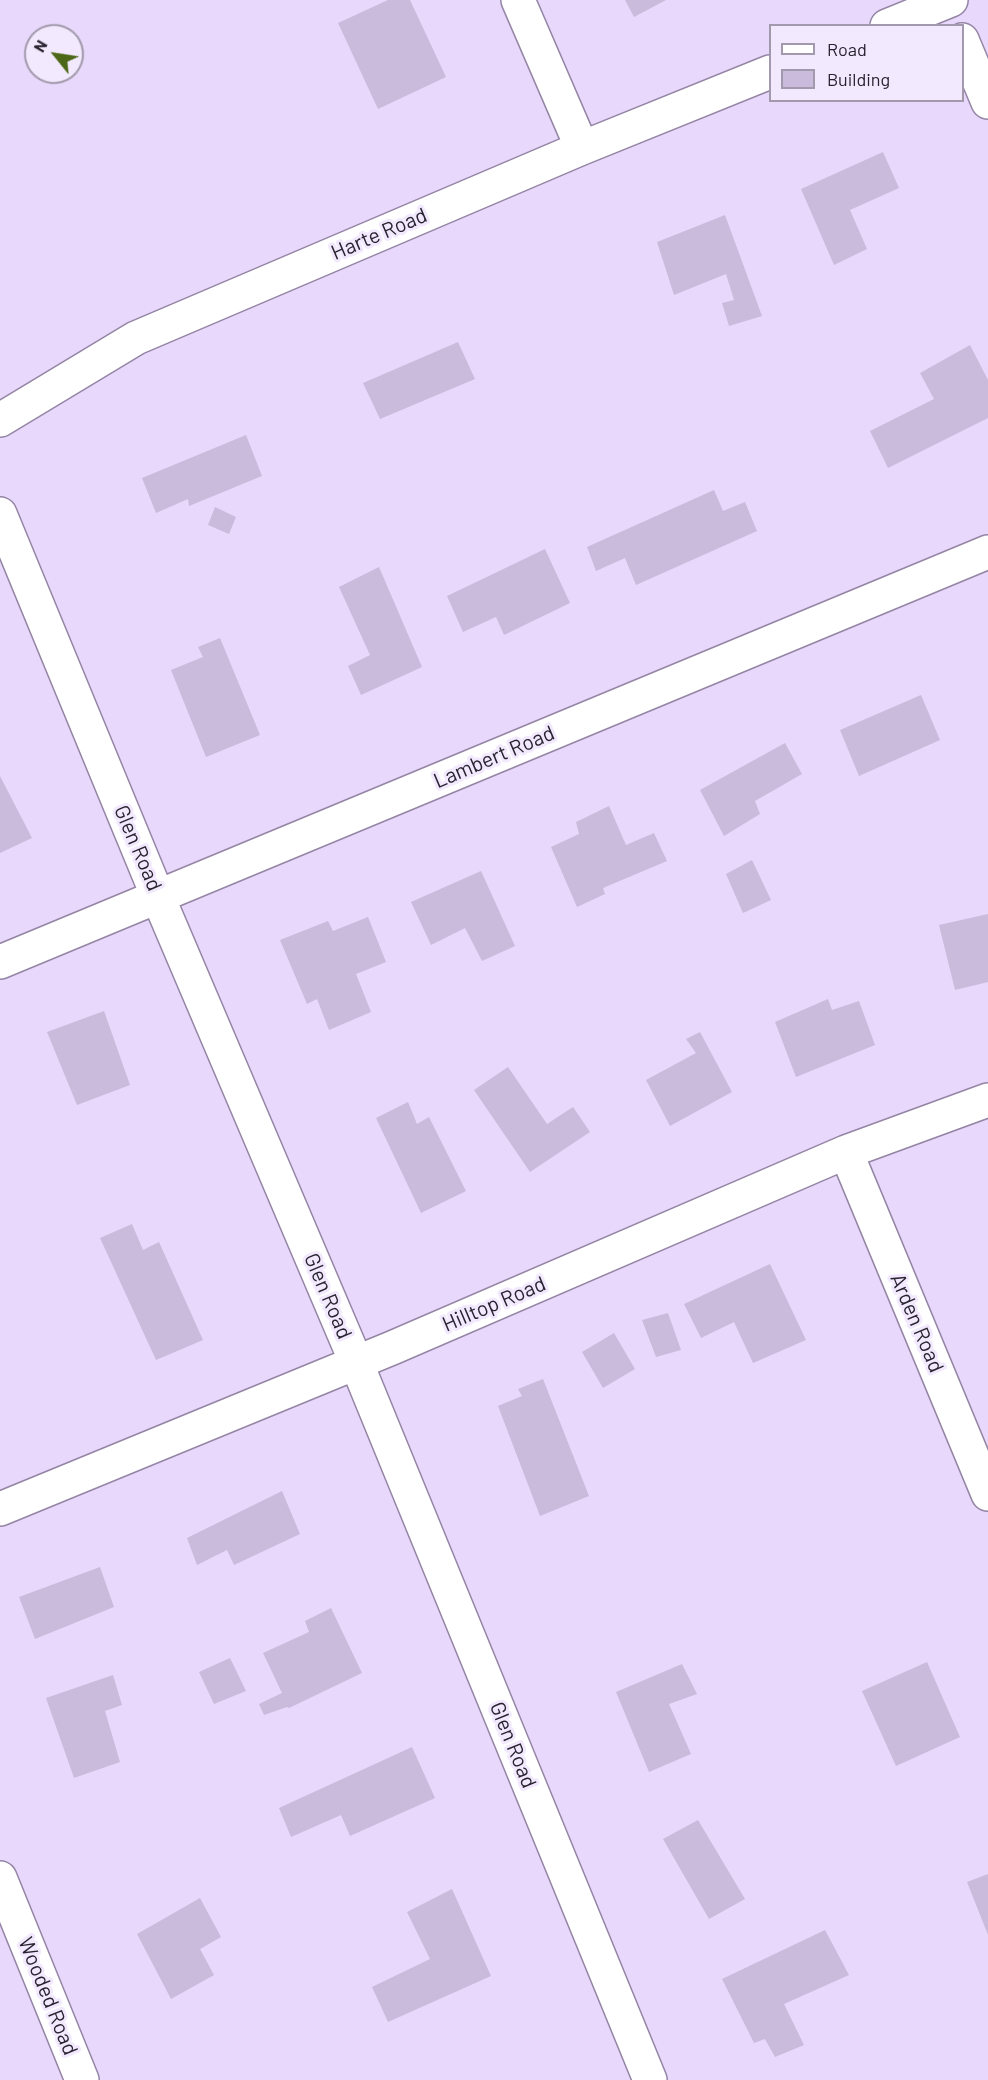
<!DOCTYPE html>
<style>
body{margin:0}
#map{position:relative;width:988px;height:2080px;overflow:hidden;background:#e8d8fb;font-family:Barlow,sans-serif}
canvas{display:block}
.legend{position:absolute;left:769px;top:24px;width:195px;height:78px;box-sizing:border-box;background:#f2e9fe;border:2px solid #a29aac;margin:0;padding:8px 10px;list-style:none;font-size:18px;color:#292330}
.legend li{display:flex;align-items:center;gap:12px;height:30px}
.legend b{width:30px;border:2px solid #a29aac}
.north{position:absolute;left:24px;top:24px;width:60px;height:60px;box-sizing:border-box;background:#f2e9fe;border:2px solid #a29aac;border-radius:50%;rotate:300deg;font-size:16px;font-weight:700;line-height:24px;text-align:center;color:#292330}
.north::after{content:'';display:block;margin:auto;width:21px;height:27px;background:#4d6718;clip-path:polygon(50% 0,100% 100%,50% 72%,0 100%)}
</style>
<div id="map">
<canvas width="988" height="2080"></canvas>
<ul class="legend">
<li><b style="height:8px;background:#fff"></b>Road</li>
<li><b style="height:16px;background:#cabadc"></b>Building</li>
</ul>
<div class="north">N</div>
</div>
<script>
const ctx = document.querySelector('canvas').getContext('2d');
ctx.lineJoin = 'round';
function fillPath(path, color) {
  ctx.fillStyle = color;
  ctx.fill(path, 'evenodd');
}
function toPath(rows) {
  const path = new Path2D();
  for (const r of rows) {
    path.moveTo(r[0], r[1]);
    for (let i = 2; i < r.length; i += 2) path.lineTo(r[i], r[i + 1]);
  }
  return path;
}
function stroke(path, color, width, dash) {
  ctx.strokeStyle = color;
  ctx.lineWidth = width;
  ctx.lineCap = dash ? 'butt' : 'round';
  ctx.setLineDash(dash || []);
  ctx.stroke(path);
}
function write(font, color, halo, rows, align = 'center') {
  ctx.font = font + ' Barlow,sans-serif';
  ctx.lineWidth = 6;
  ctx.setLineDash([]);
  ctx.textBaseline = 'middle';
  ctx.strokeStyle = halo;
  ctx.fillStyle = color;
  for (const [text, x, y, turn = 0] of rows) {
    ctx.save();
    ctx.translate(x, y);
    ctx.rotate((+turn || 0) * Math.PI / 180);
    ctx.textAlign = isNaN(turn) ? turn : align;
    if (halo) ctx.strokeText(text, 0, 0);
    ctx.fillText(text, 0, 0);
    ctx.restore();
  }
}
fillPath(toPath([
 [388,0,410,0,446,77,378,109,338,23],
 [625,0,666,0,634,17],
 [883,152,899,188,850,210,867,249,834,265,801,189],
 [725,215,762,316,729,326,722,303,734,300,726,274,674,295,657,242],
 [458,342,475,379,380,419,363,383],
 [970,345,988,380,988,418,888,468,870,431,934,399,920,373],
 [246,435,262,476,189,506,188,499,156,513,142,478],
 [714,490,723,511,745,502,757,531,636,585,625,558,596,571,587,547],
 [215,507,236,517,229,534,208,525],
 [545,549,570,603,504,635,496,617,463,632,447,596],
 [379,567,422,667,361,695,348,666,370,655,339,587],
 [220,638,260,735,206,757,171,670,203,657,198,647],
 [921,695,940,740,859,776,840,730],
 [785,743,802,774,755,801,760,814,724,836,700,790],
 [0,776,32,838,0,853],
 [609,806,626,845,654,833,667,861,603,888,605,894,577,907,551,847,579,834,576,822],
 [752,860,771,900,743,913,726,874],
 [481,871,515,946,482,961,465,928,431,945,411,902],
 [988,914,988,982,955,990,939,925],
 [368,917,386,962,356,974,371,1012,329,1030,317,999,307,1004,280,940,328,921,333,931],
 [828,999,832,1010,859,1001,875,1045,796,1077,775,1022],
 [104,1011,130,1085,77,1105,47,1032],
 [700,1032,732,1092,670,1126,646,1080,696,1053,686,1039],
 [508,1067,547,1124,573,1107,590,1132,530,1172,474,1090],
 [408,1102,417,1124,429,1117,466,1191,421,1213,376,1118],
 [132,1224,143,1250,159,1242,203,1340,156,1360,100,1238],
 [770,1264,806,1340,753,1363,734,1322,701,1338,684,1304],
 [668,1313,681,1350,656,1357,642,1320],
 [614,1333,635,1369,603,1388,582,1352],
 [543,1379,589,1496,540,1516,498,1406,522,1396,518,1389],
 [282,1491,300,1534,234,1565,227,1550,197,1565,187,1538],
 [100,1567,114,1607,35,1639,19,1597],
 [331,1608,362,1673,289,1708,287,1707,264,1715,259,1704,282,1693,263,1653,309,1632,305,1621],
 [230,1658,246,1691,214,1704,199,1672],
 [927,1662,960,1737,896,1766,862,1691],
 [682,1664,697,1694,669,1704,691,1754,649,1772,616,1692],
 [113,1675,122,1705,105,1711,120,1762,74,1778,46,1698],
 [412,1747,435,1798,350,1836,341,1815,291,1837,279,1808],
 [698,1820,745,1899,709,1919,663,1839],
 [988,1874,988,1935,967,1882],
 [452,1889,491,1976,388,2022,372,1987,430,1959,407,1912],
 [200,1898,221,1937,200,1949,214,1975,171,1999,137,1934],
 [825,1930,849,1975,784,2004,804,2045,775,2057,765,2039,754,2043,722,1979]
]), '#cabadc');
const minor = toPath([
 [518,0,582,148],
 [887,26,951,0],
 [962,40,988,102],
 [0,420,136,338,582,148,770,72],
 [0,514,158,897,356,1362,650,2080],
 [0,962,988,552],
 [846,1152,988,1494],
 [0,1509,392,1348,846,1152,988,1100],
 [0,1878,82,2080]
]);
stroke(minor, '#9485a5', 36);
stroke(minor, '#fff', 33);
write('21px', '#292330', '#f2e9fe', [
 ["Harte Road",379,234,-23],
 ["Lambert Road",494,757,-23],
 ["Glen Road",138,848,67],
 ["Glen Road",328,1296,67],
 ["Hilltop Road",494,1304,-23],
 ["Arden Road",917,1323,67],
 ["Glen Road",513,1745,68],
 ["Wooded Road",48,1996,68]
]);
</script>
